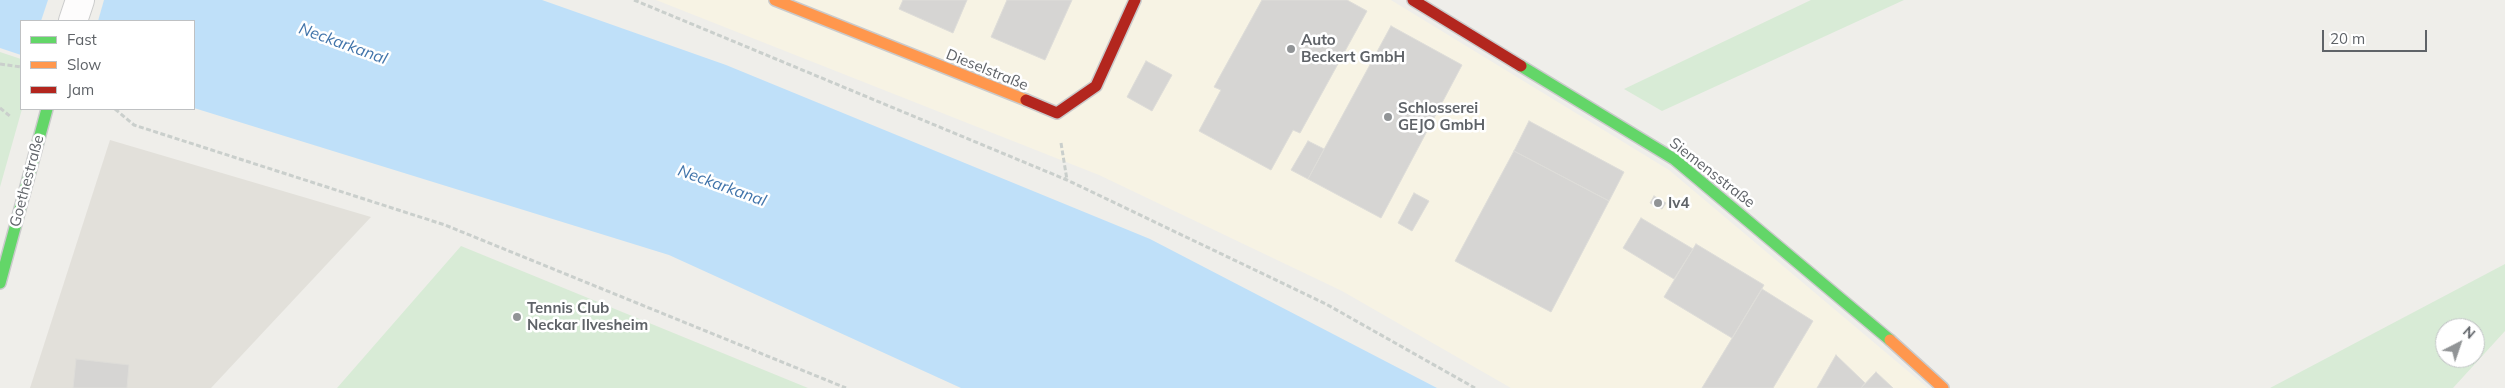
<!DOCTYPE html>
<meta charset="utf-8">
<style>
body{margin:0}
#map{position:relative;width:2505px;height:388px;overflow:hidden;background:#efeeea;font-family:Mulish,sans-serif}
canvas{display:block}
.legend{position:absolute;left:20px;top:20px;width:175px;height:90px;box-sizing:border-box;background:#fff;border:1px solid #bfc1c3;margin:0;padding:6px 9px;list-style:none;font-size:15px;color:#5f6368}
.legend li{display:flex;align-items:center;gap:10px;height:25px}
.legend b{width:25px;border:1px solid #bfc1c3}
.north{position:absolute;left:2435px;top:318px;width:50px;height:50px;box-sizing:border-box;background:#fff;border:1px solid #bfc1c3;border-radius:50%;rotate:41deg;font-size:14px;font-weight:700;line-height:20px;text-align:center;color:#5f6368}
.north::after{content:'';display:block;margin:auto;width:18px;height:22px;background:#919496;clip-path:polygon(50% 0,100% 100%,50% 72%,0 100%)}
.scale{position:absolute;left:2322px;top:30px;width:105px;height:22px;box-sizing:border-box;border:2px solid #5f6368;border-top:0;padding-left:6px;font-size:15px;line-height:18px;white-space:nowrap;color:#5f6368;-webkit-text-stroke:4px #fff;paint-order:stroke}
</style>
<div id="map">
<canvas width="2505" height="388"></canvas>
<ul class="legend">
<li><b style="height:6px;background:#63d668"></b>Fast</li>
<li><b style="height:6px;background:#ff974d"></b>Slow</li>
<li><b style="height:6px;background:#b3261e"></b>Jam</li>
</ul>
<div class="north">N</div>
<div class="scale">20 m</div>
</div>
<script>
const ctx = document.querySelector('canvas').getContext('2d');
ctx.lineJoin = 'round';
function fillPath(path, color) {
  ctx.fillStyle = color;
  ctx.fill(path, 'evenodd');
}
function toPath(rows) {
  const path = new Path2D();
  for (const r of rows) {
    path.moveTo(r[0], r[1]);
    for (let i = 2; i < r.length; i += 2) path.lineTo(r[i], r[i + 1]);
  }
  return path;
}
function stroke(path, color, width, dash) {
  ctx.strokeStyle = color;
  ctx.lineWidth = width;
  ctx.lineCap = dash ? 'butt' : 'round';
  ctx.setLineDash(dash || []);
  ctx.stroke(path);
}
function write(font, color, halo, rows, align = 'center') {
  ctx.font = font + ' Mulish,sans-serif';
  ctx.lineWidth = 5;
  ctx.setLineDash([]);
  ctx.textBaseline = 'middle';
  ctx.strokeStyle = halo;
  ctx.fillStyle = color;
  for (const [text, x, y, turn = 0] of rows) {
    ctx.save();
    ctx.translate(x, y);
    ctx.rotate((+turn || 0) * Math.PI / 180);
    ctx.textAlign = isNaN(turn) ? turn : align;
    if (halo) ctx.strokeText(text, 0, 0);
    ctx.fillText(text, 0, 0);
    ctx.restore();
  }
}
fillPath(toPath([
 [656,0,1391,0,1669,170,1928,388,1511,388,1342,291,1099,175]
]), '#f7f3e4');
fillPath(toPath([
 [110,140,371,217,211,388,30,388]
]), '#e2e0da');
fillPath(toPath([
 [1811,0,1904,0,1662,111,1624,89],
 [0,52,21,59,22,109,0,187],
 [461,246,808,388,337,388],
 [2505,264,2505,331,2453,388,2270,388],
 [2445,328,2475,328,2475,358,2445,358]
]), '#d8ebd6');
fillPath(toPath([
 [0,0,542,0,726,65,1150,239,1437,388,961,388,669,255,194,108,194,21,21,21,21,55,0,48]
]), '#bfe0f9');
fillPath(toPath([
 [48,0,104,0,98,21,41,21]
]), '#efeeea');
const building = toPath([
 [903,0,967,0,953,33,899,9,903,0],
 [1007,0,1072,0,1045,60,991,37,1007,0],
 [1262,0,1347,0,1367,11,1300,133,1293,130,1271,170,1199,131,1221,90,1214,87,1262,0],
 [1391,26,1462,65,1381,218,1308,179,1391,26],
 [1146,61,1172,75,1152,111,1127,97,1146,61],
 [1529,121,1624,172,1609,201,1514,151,1529,121],
 [1308,141,1324,149,1308,179,1291,170,1308,141],
 [1514,151,1609,201,1551,312,1455,261,1514,151],
 [1414,193,1429,201,1412,231,1398,223,1414,193],
 [1654,196,1666,203,1662,209,1650,203,1654,196],
 [1641,218,1693,249,1674,279,1623,248,1641,218],
 [1696,244,1764,285,1732,338,1664,297,1696,244],
 [1762,289,1813,321,1773,388,1702,388,1762,289],
 [1836,355,1865,383,1861,388,1817,388,1836,355],
 [76,359,129,365,127,388,73,388,76,359],
 [1876,372,1893,388,1861,388,1876,372]
]);
fillPath(building, '#d6d5d3');
stroke(building, '#deddd9', 1);
const street = toPath([
 [73,21,80,0]
]);
const fast = toPath([
 [1521,66,1674,159,1890,340],
 [0,283,47,109]
]);
const slow = toPath([
 [775,0,1026,100],
 [1890,340,1943,388]
]);
const jam = toPath([
 [1413,0,1521,66],
 [1026,100,1057,113,1096,86,1135,0]
]);
stroke(street, '#cbcccc', 30);
stroke(fast, '#cacacb', 14);
stroke(slow, '#cacacb', 14);
stroke(jam, '#cacacb', 14);
stroke(toPath([
 [634,0,1067,180,1326,304,1475,388],
 [0,64,21,67],
 [0,108,11,117],
 [115,109,134,125,445,225,846,388],
 [1061,143,1067,180]
]), '#cacfcc', 3, [5, 2.5]);
stroke(street, '#fdfcfc', 28);
stroke(fast, '#63d668', 11);
stroke(slow, '#ff974d', 11);
stroke(jam, '#b3261e', 11);
for (const [x, y, r, color] of [
 [1291,49,5,"#919496"],
 [1388,117,5,"#919496"],
 [1658,203,5,"#919496"],
 [517,317,5,"#919496"]
]) {
  const dot = new Path2D();
  dot.arc(x, y, r, 0, 2 * Math.PI);
  ctx.fillStyle = color;
  ctx.fill(dot);
  stroke(dot, '#fff', 2);
}
write('bold 15px', '#5f6368', '#fff', [
 ["Auto",1301,40],
 ["Beckert GmbH",1301,57],
 ["Schlosserei",1398,108],
 ["GEJO GmbH",1398,125],
 ["Iv4",1668,203],
 ["Tennis Club",527,308],
 ["Neckar Ilvesheim",527,325]
], 'left');
write('15px', '#5f6368', '#fff', [
 ["Dieselstraße",987,70,22],
 ["Siemensstraße",1712,173,38],
 ["Goethestraße",27,181,-75]
]);
write('italic 16px', '#4174aa', '#fff', [
 ["Neckarkanal",343,44,20],
 ["Neckarkanal",722,186,20]
]);
</script>
